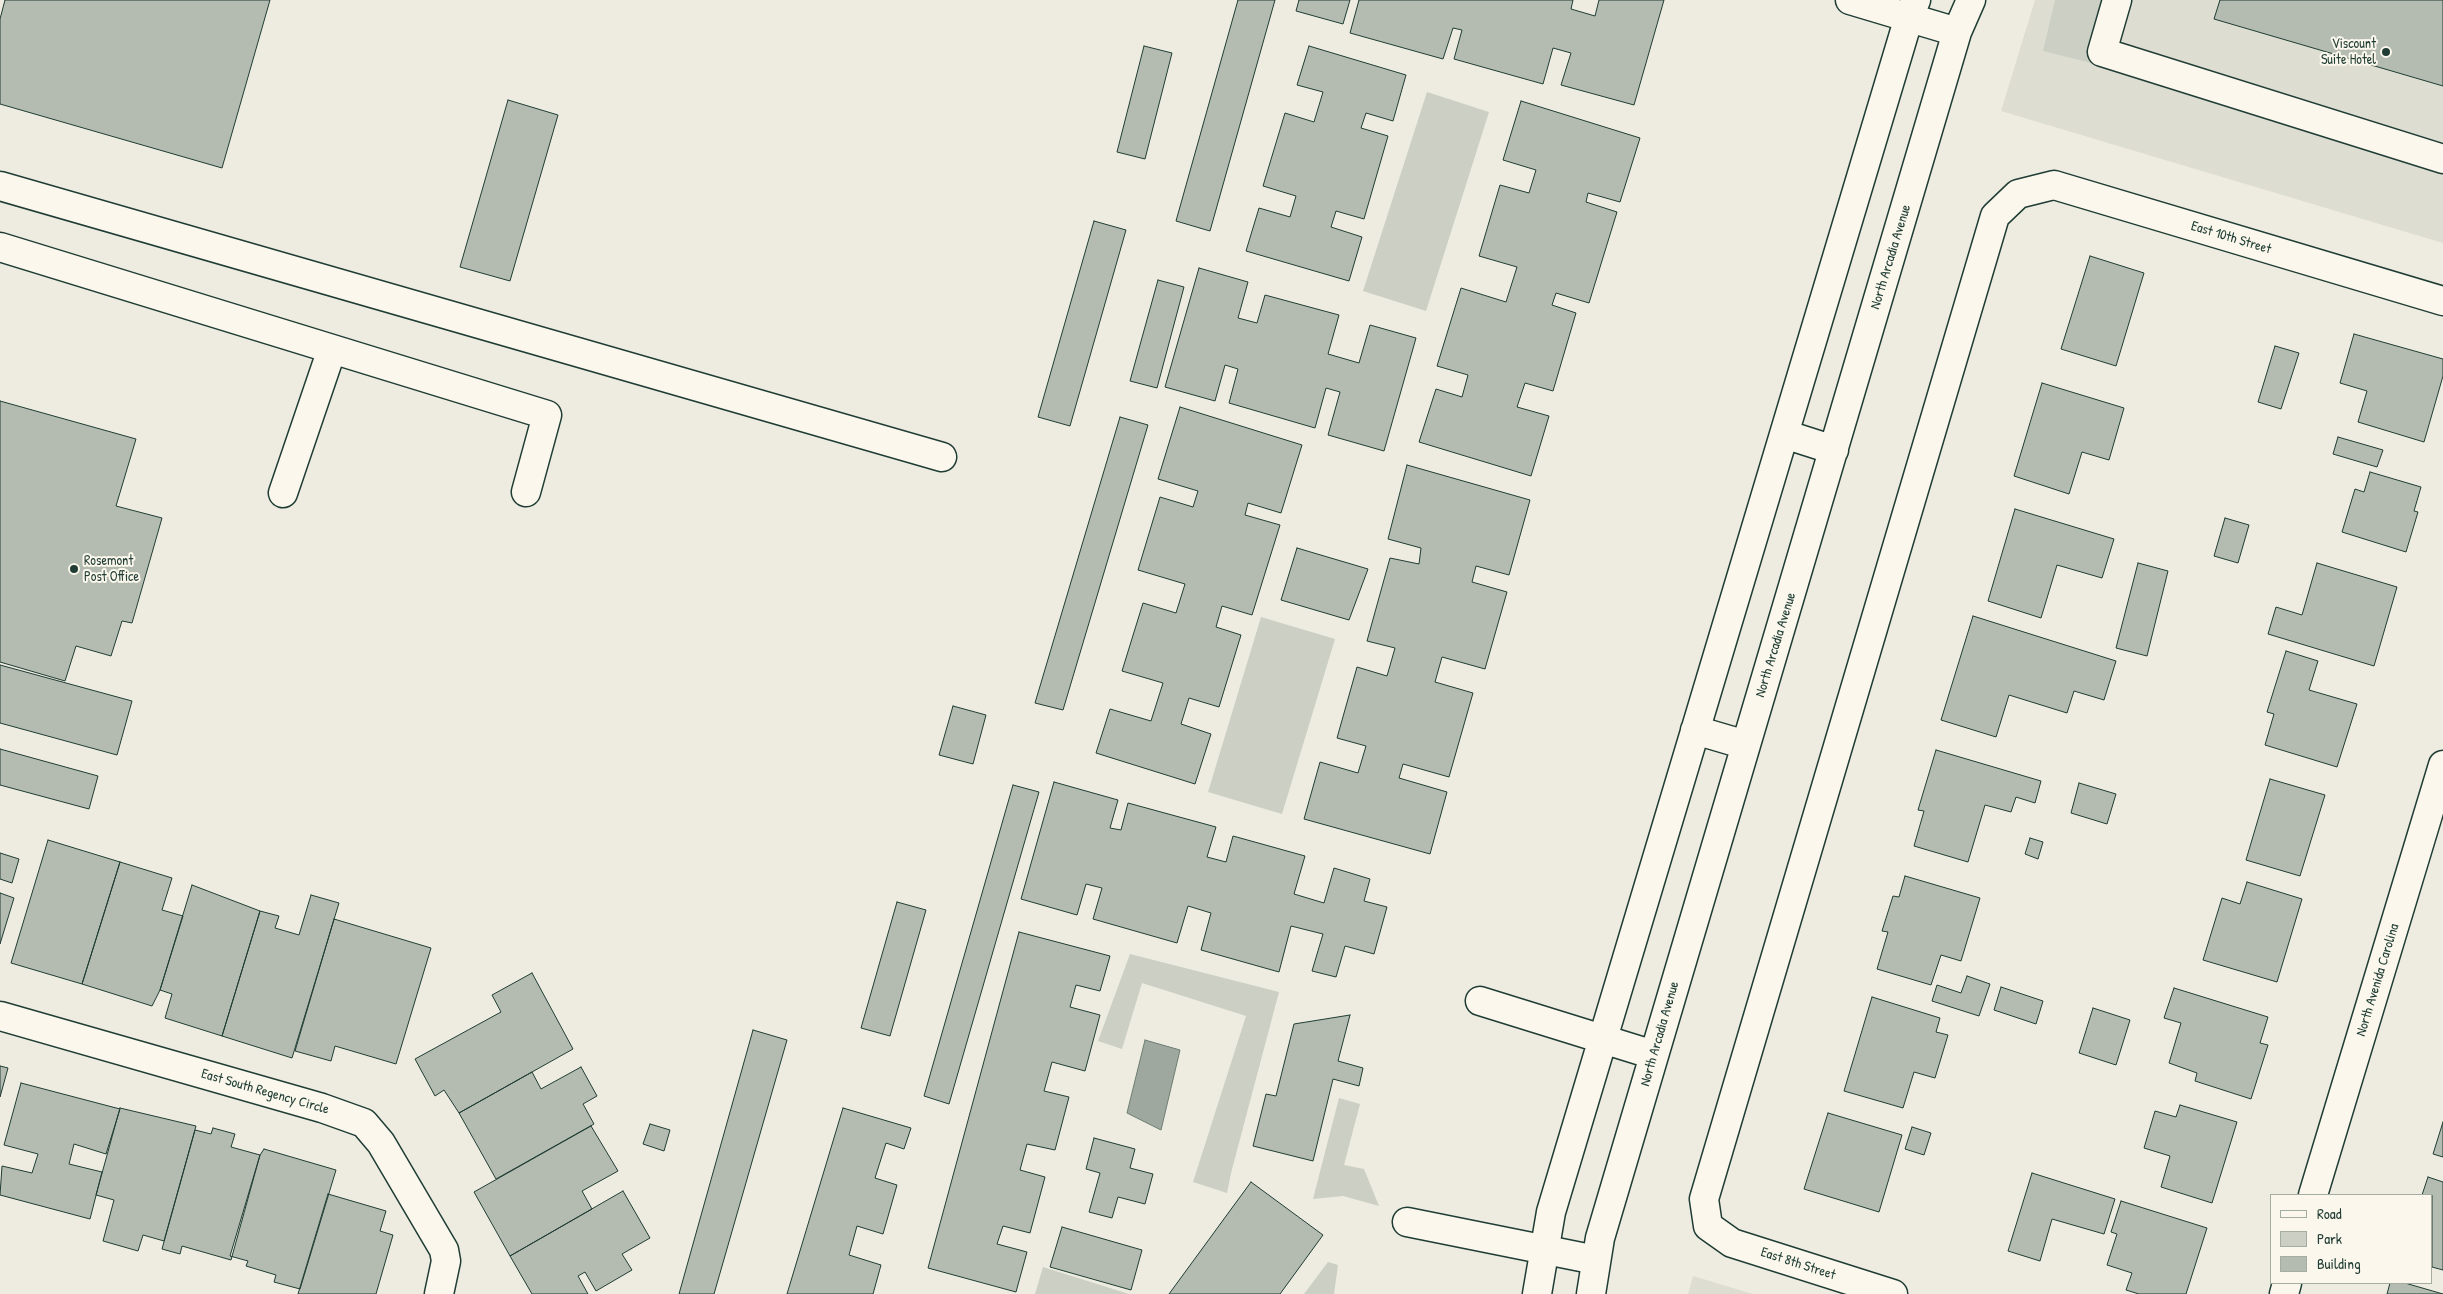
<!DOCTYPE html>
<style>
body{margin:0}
#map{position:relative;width:2443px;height:1294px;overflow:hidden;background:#eeece1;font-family:"Patrick Hand",sans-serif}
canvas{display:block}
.legend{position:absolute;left:2270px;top:1194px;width:162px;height:90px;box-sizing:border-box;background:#fbf7ec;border:1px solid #a3ada2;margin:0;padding:6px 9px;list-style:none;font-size:15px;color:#1f3d34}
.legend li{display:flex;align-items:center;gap:10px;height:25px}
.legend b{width:25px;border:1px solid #a3ada2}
</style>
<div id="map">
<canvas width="2443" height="1294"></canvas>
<ul class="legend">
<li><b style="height:6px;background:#fbf7ec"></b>Road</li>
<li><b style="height:14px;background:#cbcfc4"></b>Park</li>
<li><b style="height:14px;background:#b4bbb0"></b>Building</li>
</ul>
</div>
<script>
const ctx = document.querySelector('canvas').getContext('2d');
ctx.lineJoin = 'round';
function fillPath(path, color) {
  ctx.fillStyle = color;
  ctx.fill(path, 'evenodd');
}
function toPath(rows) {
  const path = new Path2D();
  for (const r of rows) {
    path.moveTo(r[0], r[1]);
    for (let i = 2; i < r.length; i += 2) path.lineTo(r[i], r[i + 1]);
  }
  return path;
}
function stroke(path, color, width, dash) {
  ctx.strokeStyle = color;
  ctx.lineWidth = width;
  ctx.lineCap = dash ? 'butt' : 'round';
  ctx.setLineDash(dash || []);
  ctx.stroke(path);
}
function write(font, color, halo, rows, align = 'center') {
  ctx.font = font + ' "Patrick Hand",sans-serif';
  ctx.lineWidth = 4;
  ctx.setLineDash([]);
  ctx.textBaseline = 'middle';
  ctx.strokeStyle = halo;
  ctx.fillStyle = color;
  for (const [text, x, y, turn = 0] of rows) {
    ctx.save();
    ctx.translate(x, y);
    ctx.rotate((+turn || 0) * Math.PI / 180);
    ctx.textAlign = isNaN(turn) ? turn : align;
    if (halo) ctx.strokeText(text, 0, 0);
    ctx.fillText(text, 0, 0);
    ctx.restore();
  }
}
fillPath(toPath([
 [2035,0,2443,0,2443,243,2001,111],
 [1693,1276,1753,1294,1688,1294]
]), '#ddddd2');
fillPath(toPath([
 [2055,0,2104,0,2091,63,2043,51],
 [1427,92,1489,112,1426,311,1363,291],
 [1261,617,1335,639,1282,814,1208,792],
 [1130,954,1279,992,1231,1173,1227,1193,1193,1182,1246,1016,1142,983,1122,1049,1098,1041],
 [1339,1098,1360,1104,1344,1165,1364,1169,1379,1206,1343,1196,1313,1199],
 [1328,1262,1338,1265,1334,1294,1304,1294],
 [1043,1267,1129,1294,1035,1294]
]), '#cbcfc4');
const water = toPath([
 [1145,1040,1180,1050,1161,1130,1127,1113,1145,1040]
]);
fillPath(water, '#9fa89f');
stroke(water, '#6c7d74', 1);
const building = toPath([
 [5,0,270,0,222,168,0,104,0,19,5,0],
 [1238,0,1275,0,1210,231,1176,221,1238,0],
 [1299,0,1350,0,1343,24,1296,11,1299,0],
 [1359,0,1573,0,1571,9,1595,16,1599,0,1664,0,1634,105,1561,85,1571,53,1553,48,1543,84,1454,59,1462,30,1453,28,1443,59,1350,33,1359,0],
 [2220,0,2443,0,2443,86,2214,19,2220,0],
 [1144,46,1172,53,1145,159,1117,152,1144,46],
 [1309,46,1406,75,1393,121,1366,113,1361,128,1388,136,1364,219,1336,211,1331,227,1362,237,1349,281,1246,251,1259,208,1290,217,1296,196,1263,186,1285,113,1314,122,1323,92,1297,85,1309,46],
 [508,100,558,115,510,281,460,267,508,100],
 [1521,101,1640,138,1620,202,1588,193,1586,202,1617,212,1589,303,1556,293,1552,305,1576,313,1553,391,1525,383,1517,407,1549,416,1531,476,1419,442,1436,389,1462,397,1468,375,1437,366,1461,288,1506,302,1517,267,1479,256,1500,185,1529,193,1536,170,1503,160,1521,101],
 [1094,221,1126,230,1070,426,1038,417,1094,221],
 [2090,256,2144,273,2116,366,2061,349,2090,256],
 [1199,268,1248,282,1238,318,1257,323,1265,295,1339,315,1328,354,1359,363,1370,325,1416,338,1384,451,1328,435,1340,392,1326,388,1315,428,1229,403,1238,369,1225,365,1215,401,1165,387,1199,268],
 [1158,280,1184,287,1157,388,1130,381,1158,280],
 [2354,334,2443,359,2443,376,2424,442,2358,422,2367,391,2340,383,2354,334],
 [2275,346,2299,353,2281,409,2258,402,2275,346],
 [2042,383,2124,408,2109,460,2082,452,2069,494,2014,476,2042,383],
 [0,401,136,439,116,506,162,518,132,623,122,621,111,656,76,646,65,681,0,662,0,401],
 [1180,407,1302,445,1281,513,1248,503,1245,515,1280,525,1252,615,1222,606,1216,627,1241,635,1219,707,1189,698,1181,724,1211,734,1195,784,1096,753,1110,709,1151,721,1163,683,1122,671,1143,603,1176,613,1185,584,1138,570,1160,497,1193,507,1198,491,1158,479,1180,407],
 [1120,417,1148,425,1063,710,1035,703,1120,417],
 [2338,437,2383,450,2377,467,2333,454,2338,437],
 [1407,465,1530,500,1509,575,1476,566,1472,582,1507,592,1485,669,1442,657,1435,682,1473,693,1449,777,1403,764,1399,778,1447,792,1430,854,1304,819,1320,762,1358,773,1366,746,1337,738,1357,667,1387,676,1395,648,1367,641,1390,558,1419,564,1421,548,1388,539,1407,465],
 [2370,472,2421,487,2414,511,2418,512,2406,552,2342,532,2355,489,2364,492,2370,472],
 [2015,509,2114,539,2102,578,2057,565,2041,618,1988,601,2015,509],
 [2225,518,2249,525,2238,563,2214,556,2225,518],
 [1297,548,1368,569,1349,620,1281,600,1297,548],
 [2138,563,2168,571,2147,656,2116,648,2138,563],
 [2317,563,2397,587,2374,666,2268,634,2276,607,2302,615,2317,563],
 [1973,616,2116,661,2104,700,2074,691,2067,713,2009,695,1996,737,1941,720,1973,616],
 [2286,651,2318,661,2309,690,2357,704,2337,767,2265,745,2274,714,2267,712,2286,651],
 [0,665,132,701,117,755,0,723,0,665],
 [953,706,986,715,973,764,939,755,953,706],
 [0,749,98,776,89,809,0,785,0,749],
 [1936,750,2041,781,2035,803,2016,797,2011,812,1985,805,1968,862,1914,846,1924,811,1918,810,1936,750],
 [2270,779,2325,795,2300,876,2246,860,2270,779],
 [1054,782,1118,800,1110,828,1121,830,1128,803,1216,827,1207,857,1226,862,1233,836,1305,856,1294,894,1324,903,1334,868,1370,879,1364,901,1387,907,1374,954,1345,946,1336,977,1312,971,1323,934,1291,926,1279,972,1201,950,1211,913,1188,906,1177,943,1093,919,1102,888,1086,884,1077,915,1021,899,1054,782],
 [2079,783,2116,794,2107,824,2071,813,2079,783],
 [1013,785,1039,792,949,1104,924,1096,1013,785],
 [2030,838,2043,842,2038,859,2025,854,2030,838],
 [48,840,120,862,82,984,11,963,48,840],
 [0,853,19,859,12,883,0,879,0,853],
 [120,862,172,878,162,910,183,916,160,990,152,1006,82,984,120,862],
 [1905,876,1980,898,1961,961,1941,955,1931,985,1877,969,1888,932,1882,931,1893,896,1899,897,1905,876],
 [2247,882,2302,899,2277,982,2203,960,2222,898,2240,904,2247,882],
 [192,885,260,911,222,1036,165,1018,172,994,160,990,192,885],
 [0,893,14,898,0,944,0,893],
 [311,895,339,903,292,1058,222,1036,260,911,279,916,275,928,299,935,311,895],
 [897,902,926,910,890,1036,861,1028,897,902],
 [334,919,431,948,396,1064,335,1046,331,1061,295,1051,334,919],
 [1019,932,1110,956,1100,991,1076,985,1070,1007,1100,1015,1085,1071,1052,1062,1044,1091,1069,1097,1055,1150,1027,1144,1020,1170,1045,1177,1030,1233,1003,1226,997,1244,1027,1252,1016,1292,928,1268,1019,932],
 [532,973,573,1049,459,1113,444,1090,435,1096,415,1059,501,1012,492,995,532,973],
 [1967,976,1990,984,1979,1016,1932,1001,1937,985,1961,993,1967,976],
 [2001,987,2043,1001,2036,1024,1994,1010,2001,987],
 [2174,988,2268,1017,2260,1043,2268,1045,2251,1099,2195,1081,2197,1073,2169,1063,2181,1023,2164,1018,2174,988],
 [1872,997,1940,1018,1936,1032,1948,1035,1935,1078,1914,1072,1903,1108,1844,1091,1872,997],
 [2093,1008,2130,1020,2116,1065,2079,1053,2093,1008],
 [1350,1015,1338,1061,1363,1068,1359,1086,1333,1079,1313,1161,1253,1146,1266,1094,1276,1096,1294,1024,1350,1015],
 [753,1030,787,1040,714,1294,679,1294,753,1030],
 [0,1066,8,1068,0,1097,0,1066],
 [581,1067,597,1096,583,1104,594,1124,496,1179,459,1113,532,1072,541,1089,581,1067],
 [21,1083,120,1109,106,1154,74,1144,69,1164,102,1172,90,1219,0,1195,2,1166,32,1173,38,1154,4,1145,21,1083],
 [2180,1105,2237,1122,2212,1203,2161,1187,2170,1156,2144,1148,2155,1111,2176,1117,2180,1105],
 [120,1108,196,1126,164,1241,143,1235,138,1251,103,1241,114,1200,96,1195,120,1108],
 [843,1108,911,1128,904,1149,886,1143,875,1178,897,1185,883,1234,857,1226,849,1255,881,1265,873,1294,787,1294,843,1108],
 [1828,1113,1902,1135,1879,1212,1804,1189,1828,1113],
 [2443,1122,2443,1157,2433,1154,2443,1122],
 [650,1124,670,1130,664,1151,643,1144,650,1124],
 [591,1126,618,1171,582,1191,592,1209,510,1256,474,1192,591,1126],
 [1912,1127,1931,1133,1924,1155,1905,1149,1912,1127],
 [213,1128,235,1134,231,1147,260,1155,231,1260,182,1246,180,1254,162,1249,195,1130,211,1134,213,1128],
 [1094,1138,1135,1149,1130,1168,1153,1174,1145,1204,1118,1197,1112,1218,1089,1212,1100,1173,1086,1169,1094,1138],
 [264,1149,336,1170,300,1289,274,1282,276,1275,246,1266,248,1261,230,1256,260,1155,264,1149],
 [2032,1173,2115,1199,2104,1234,2052,1219,2040,1261,2008,1251,2032,1173],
 [2428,1177,2443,1182,2443,1270,2432,1267,2432,1195,2422,1195,2428,1177],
 [1251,1182,1323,1235,1280,1294,1169,1294,1251,1182],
 [623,1191,650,1238,622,1254,632,1270,596,1291,585,1272,578,1276,588,1294,532,1294,510,1256,623,1191],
 [328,1194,386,1211,380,1231,393,1235,376,1294,298,1294,328,1194],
 [2121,1201,2207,1228,2186,1294,2139,1294,2126,1290,2132,1273,2107,1265,2117,1234,2111,1232,2121,1201],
 [1062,1227,1142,1250,1131,1290,1050,1267,1062,1227],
 [2390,1283,2405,1283,2443,1294,2387,1294,2390,1283]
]);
fillPath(building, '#b4bbb0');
stroke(building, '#1f3d34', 1);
const minor = toPath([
 [1850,0,1957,32],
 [2117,0,2102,52,2443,159],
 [0,186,942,457],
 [0,247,547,415,526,492],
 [1784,434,1834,450],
 [283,493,332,349],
 [1695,730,1746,745],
 [1480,1001,1654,1055],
 [0,1016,322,1108,364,1123,381,1143,444,1250,446,1261,439,1294],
 [2313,1195,2443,765],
 [1407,1222,1596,1260],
 [1537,1294,1551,1212,1909,17,1916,0],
 [1591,1294,1600,1238,1957,32,1971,0],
 [1893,1294,1732,1243,1708,1226,1704,1199,1995,216,2018,194,2054,185,2443,301],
 [2284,1294,2287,1283]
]);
stroke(minor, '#1f3d34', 31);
stroke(minor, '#fbf7ec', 28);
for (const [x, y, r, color] of [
 [2386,52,5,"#1f3d34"],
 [74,569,5,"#1f3d34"]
]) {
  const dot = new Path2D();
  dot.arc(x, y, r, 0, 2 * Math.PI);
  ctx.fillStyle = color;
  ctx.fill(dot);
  stroke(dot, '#fbf7ec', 2);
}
write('14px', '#1f3d34', '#fbf7ec', [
 ["Viscount",2376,44],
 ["Suite Hotel",2376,60],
 ["Rosemont",84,561,"left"],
 ["Post Office",84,577,"left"]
], 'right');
write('14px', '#1f3d34', '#fbf7ec', [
 ["East 10th Street",2231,238,17],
 ["North Arcadia Avenue",1891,257,-73],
 ["North Arcadia Avenue",1776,645,-73],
 ["North Avenida Carolina",2378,980,-73],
 ["North Arcadia Avenue",1660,1034,-74],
 ["East South Regency Circle",265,1092,16],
 ["East 8th Street",1798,1264,18]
]);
</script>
